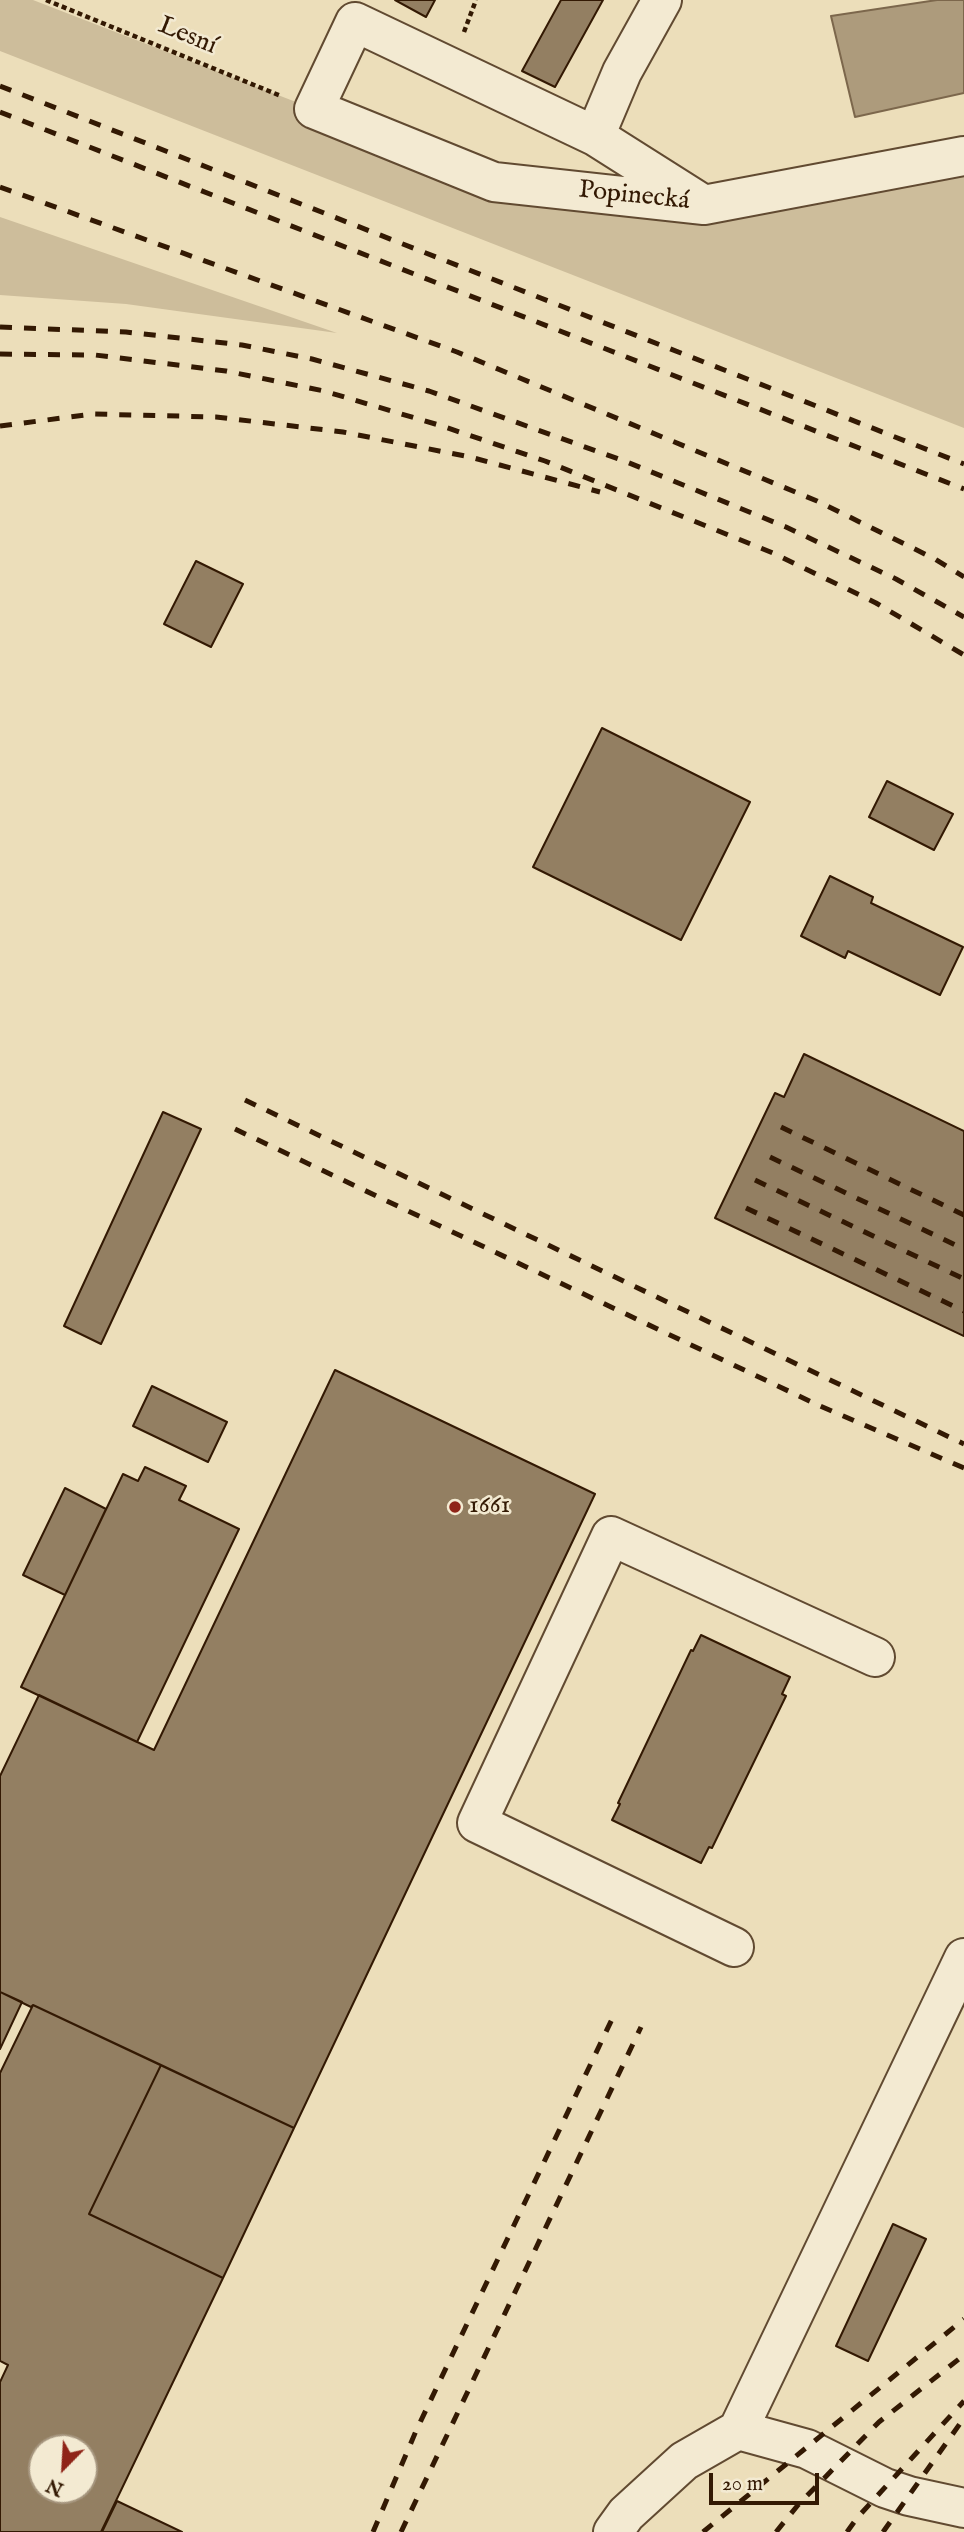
<!DOCTYPE html>
<meta charset="utf-8">
<style>
body{margin:0}
#map{position:relative;width:964px;height:2532px;overflow:hidden;background:#ecdeba;font-family:"IM FELL English",serif}
canvas{display:block}
.north{position:absolute;left:28px;top:2434px;width:70px;height:70px;box-sizing:border-box;background:#f3ead2;border:2px solid #a6967f;border-radius:50%;rotate:204deg;font-size:19px;font-weight:700;line-height:28px;text-align:center;color:#331903}
.north::after{content:'';display:block;margin:auto;width:24px;height:32px;background:#8f2418;clip-path:polygon(50% 0,100% 100%,50% 72%,0 100%)}
.scale{position:absolute;left:709px;top:2473px;width:110px;height:32px;box-sizing:border-box;border:4px solid #331903;border-top:0;padding-left:9px;font-size:21px;line-height:24px;white-space:nowrap;color:#331903;-webkit-text-stroke:5px #f3ead2;paint-order:stroke}
</style>
<div id="map">
<canvas width="964" height="2532"></canvas>
<div class="north">N</div>
<div class="scale">20 m</div>
</div>
<script>
const ctx = document.querySelector('canvas').getContext('2d');
ctx.lineJoin = 'round';
function fillPath(path, color) {
  ctx.fillStyle = color;
  ctx.fill(path, 'evenodd');
}
function toPath(rows) {
  const path = new Path2D();
  for (const r of rows) {
    path.moveTo(r[0], r[1]);
    for (let i = 2; i < r.length; i += 2) path.lineTo(r[i], r[i + 1]);
  }
  return path;
}
function stroke(path, color, width, dash) {
  ctx.strokeStyle = color;
  ctx.lineWidth = width;
  ctx.lineCap = dash ? 'butt' : 'round';
  ctx.setLineDash(dash || []);
  ctx.stroke(path);
}
function write(font, color, halo, rows, align = 'center') {
  ctx.font = font + ' "IM FELL English",serif';
  ctx.lineWidth = 5;
  ctx.setLineDash([]);
  ctx.textBaseline = 'middle';
  ctx.strokeStyle = halo;
  ctx.fillStyle = color;
  for (const [text, x, y, turn = 0] of rows) {
    ctx.save();
    ctx.translate(x, y);
    ctx.rotate((+turn || 0) * Math.PI / 180);
    ctx.textAlign = isNaN(turn) ? turn : align;
    if (halo) ctx.strokeText(text, 0, 0);
    ctx.fillText(text, 0, 0);
    ctx.restore();
  }
}
fillPath(toPath([
 [0,0,33,0,314,109,494,182,704,205,964,156,964,428,0,51],
 [0,217,337,333,126,304,0,295]
]), '#cdbd9b');
const water = toPath([
 [937,0,964,0,964,93,855,117,831,16,937,0]
]);
fillPath(water, '#ad9b7c');
stroke(water, '#7c674c', 2);
const building = toPath([
 [395,0,435,0,426,17,395,0],
 [561,0,603,0,555,87,522,71,561,0],
 [196,561,243,584,211,647,164,624,196,561],
 [602,728,750,802,681,940,533,867,602,728],
 [887,781,953,814,934,850,869,817,887,781],
 [830,876,873,897,871,903,963,947,940,995,848,951,845,958,801,936,830,876],
 [804,1054,964,1131,964,1336,715,1218,775,1093,784,1097,804,1054],
 [163,1112,201,1129,101,1344,64,1326,163,1112],
 [335,1370,595,1494,294,2128,33,2005,31,2007,0,1992,0,1776,39,1695,154,1750,335,1370],
 [152,1386,227,1422,208,1462,133,1426,152,1386],
 [145,1467,186,1486,179,1500,239,1529,137,1742,21,1687,123,1474,138,1481,145,1467],
 [65,1488,106,1509,65,1595,23,1575,65,1488],
 [701,1635,790,1677,782,1694,786,1696,712,1848,709,1847,701,1863,612,1820,620,1804,618,1803,691,1650,693,1651,701,1635],
 [0,1992,22,2002,0,2049,0,1992],
 [33,2005,161,2065,89,2214,223,2278,101,2532,0,2532,0,2382,8,2365,0,2361,0,2073,33,2005],
 [42,2448,84,2448,84,2490,42,2490,42,2448],
 [161,2065,294,2128,223,2278,89,2214,161,2065],
 [893,2224,926,2239,868,2361,836,2346,893,2224],
 [117,2501,182,2532,102,2532,117,2501]
]);
fillPath(building, '#937f62');
stroke(building, '#331903', 2);
const minor = toPath([
 [595,136,622,72,662,0],
 [704,205,595,136,355,22,314,109,494,182,704,205,964,156],
 [734,1947,477,1823,611,1536,875,1657],
 [738,2430,807,2449,885,2488,909,2496,964,2508],
 [613,2532,626,2514,684,2461,738,2430,964,1958]
]);
stroke(minor, '#614a31', 42);
stroke(toPath([
 [46,0,281,96],
 [464,32,476,0]
]), '#331903', 4.5, [5, 3.5]);
stroke(minor, '#f3ead2', 38);
stroke(toPath([
 [0,86,964,464],
 [0,112,964,489],
 [0,187,457,352,817,501,935,559,964,577],
 [0,327,126,332,242,345,312,359,429,391,627,462,786,527,896,579,964,617],
 [0,354,95,355,226,371,324,391,442,426,545,461,773,553,876,603,964,655],
 [0,426,93,414,216,417,343,432,470,457,600,492],
 [245,1100,964,1444],
 [781,1127,964,1215],
 [235,1129,818,1405,964,1468],
 [770,1157,964,1249],
 [755,1180,964,1279],
 [746,1208,964,1311],
 [373,2532,416,2431,614,2015],
 [401,2532,641,2027],
 [703,2532,964,2319],
 [776,2532,798,2505,879,2422,964,2355],
 [847,2532,857,2518,964,2401],
 [883,2532,964,2418]
]), '#331903', 5, [12, 12]);
for (const [x, y, r, color] of [
 [455,1507,7,"#8f2418"]
]) {
  const dot = new Path2D();
  dot.arc(x, y, r, 0, 2 * Math.PI);
  ctx.fillStyle = color;
  ctx.fill(dot);
  stroke(dot, '#f3ead2', 2.5);
}
write('26px', '#331903', '#f3ead2', [
 ["Lesní",187,37,22],
 ["Popinecká",634,197,6]
]);
write('26px', '#331903', '#f3ead2', [
 ["1661",469,1507]
], 'left');
</script>
